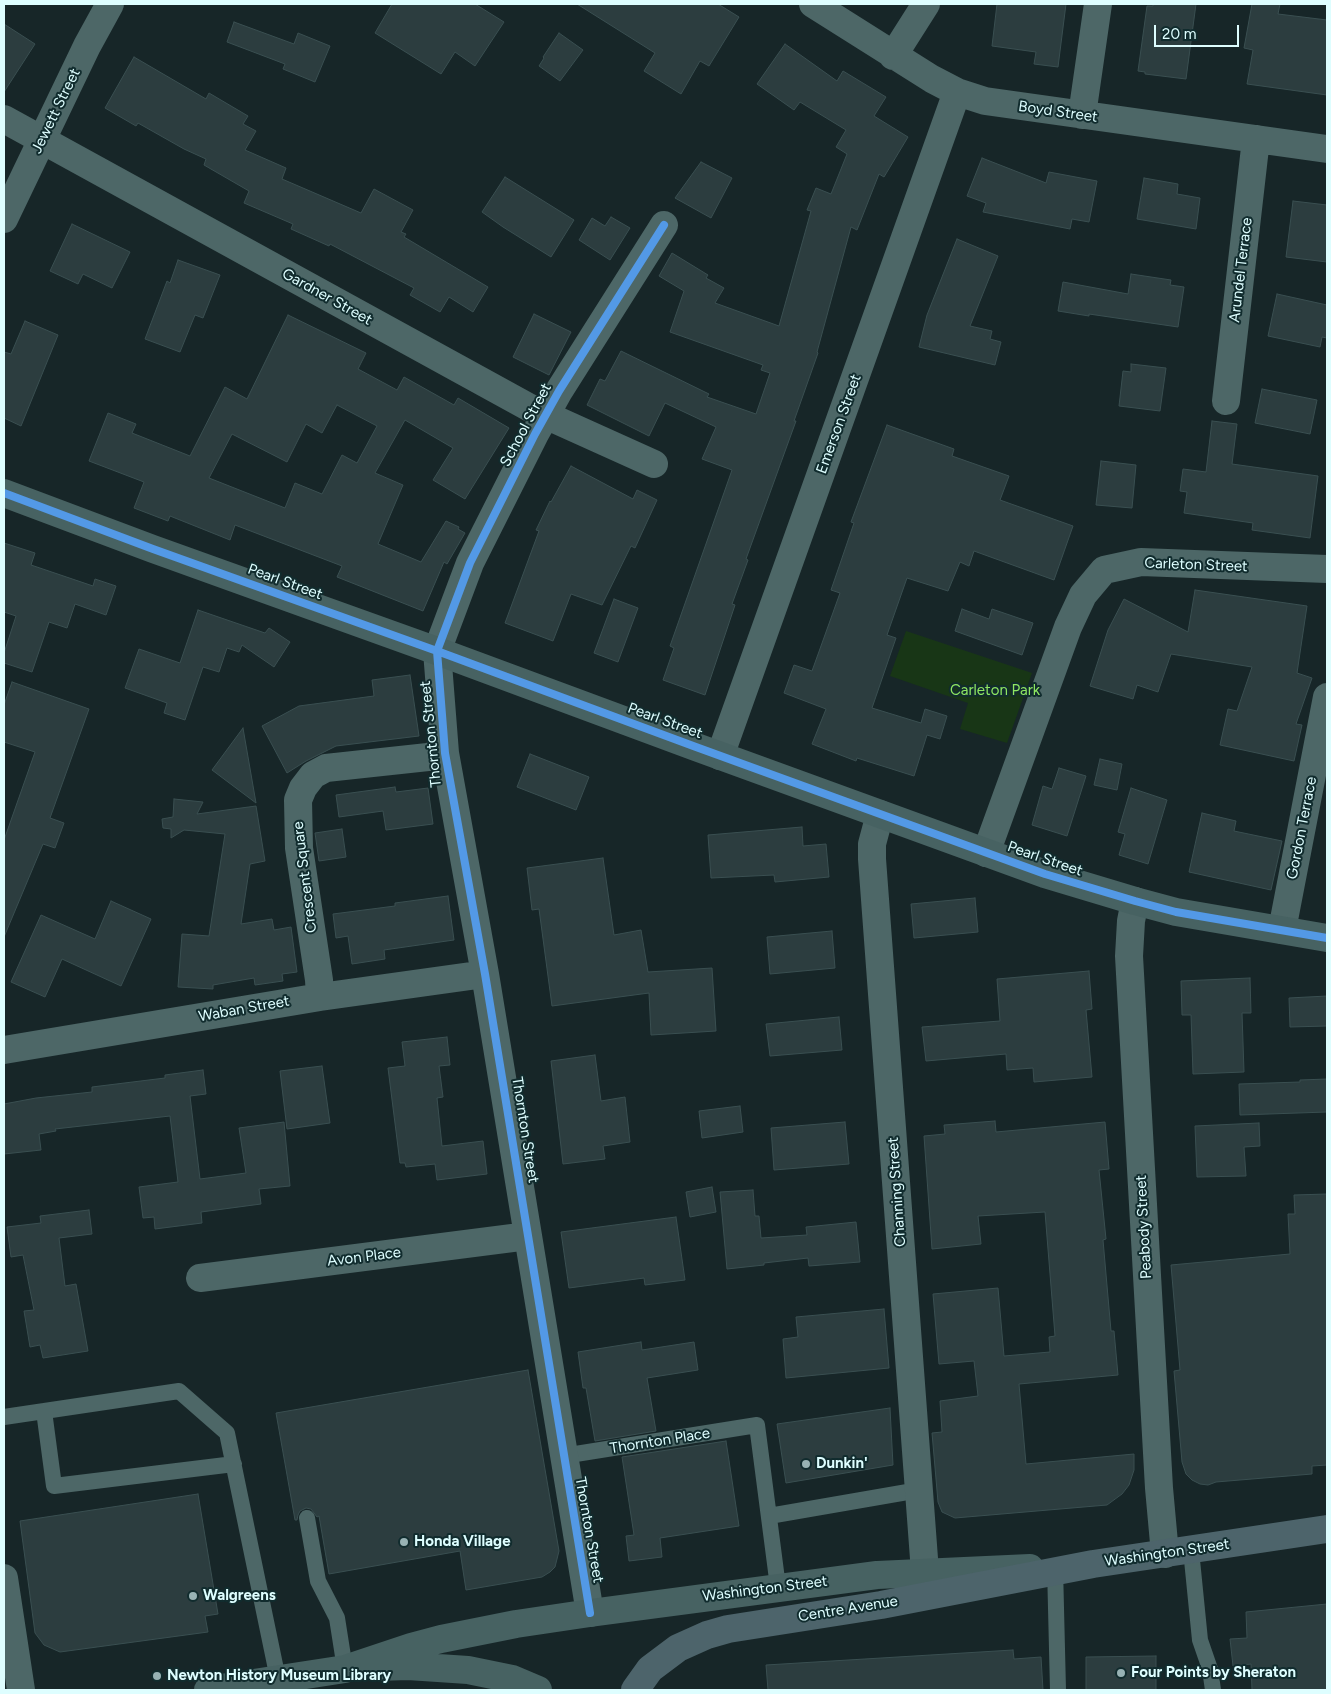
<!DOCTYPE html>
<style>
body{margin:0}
#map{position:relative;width:1331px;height:1694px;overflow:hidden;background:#172628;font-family:Figtree,sans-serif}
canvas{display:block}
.frame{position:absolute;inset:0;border:5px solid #defeff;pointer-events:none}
.scale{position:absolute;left:1154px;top:25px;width:85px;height:22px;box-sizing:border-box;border:2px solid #defeff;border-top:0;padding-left:6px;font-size:15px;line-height:18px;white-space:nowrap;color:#defeff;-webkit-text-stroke:4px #112c2e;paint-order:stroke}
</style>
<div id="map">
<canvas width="1331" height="1694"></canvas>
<div class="frame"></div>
<div class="scale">20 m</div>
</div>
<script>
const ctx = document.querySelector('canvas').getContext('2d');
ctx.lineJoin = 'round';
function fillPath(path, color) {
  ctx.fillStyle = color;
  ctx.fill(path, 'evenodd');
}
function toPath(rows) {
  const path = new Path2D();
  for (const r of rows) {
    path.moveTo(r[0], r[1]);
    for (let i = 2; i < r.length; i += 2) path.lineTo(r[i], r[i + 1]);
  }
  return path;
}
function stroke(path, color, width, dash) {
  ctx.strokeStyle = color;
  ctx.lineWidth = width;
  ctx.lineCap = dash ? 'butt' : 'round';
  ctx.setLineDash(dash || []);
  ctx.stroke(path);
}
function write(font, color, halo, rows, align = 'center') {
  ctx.font = font + ' Figtree,sans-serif';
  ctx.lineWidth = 4;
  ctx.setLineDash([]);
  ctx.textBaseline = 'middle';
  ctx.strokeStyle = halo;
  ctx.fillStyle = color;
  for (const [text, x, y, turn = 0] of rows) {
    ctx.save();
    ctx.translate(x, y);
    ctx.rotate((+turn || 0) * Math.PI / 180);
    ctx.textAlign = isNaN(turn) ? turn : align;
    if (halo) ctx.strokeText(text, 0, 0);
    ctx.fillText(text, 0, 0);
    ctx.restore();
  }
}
fillPath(toPath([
 [906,631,1032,673,1007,743,960,729,968,703,890,676]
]), '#183616');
const building = toPath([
 [392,4,475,4,504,22,475,66,455,52,441,74,375,33,392,4],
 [577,4,718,4,739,17,709,66,700,61,681,94,644,71,655,53,577,4],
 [997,4,1066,4,1058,67,1034,64,1036,52,992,46,997,4],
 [1153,4,1196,4,1186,79,1145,74,1145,72,1138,71,1147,6,1153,6,1153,4],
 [1252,4,1280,4,1278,14,1327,20,1327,95,1247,84,1253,50,1244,48,1252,4],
 [234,22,294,44,298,33,330,46,315,82,283,69,285,64,227,42,234,22],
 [4,24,35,44,4,92,4,24],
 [559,33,583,50,560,81,539,66,544,58,543,57,559,33],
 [785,44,837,81,843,71,886,97,874,116,908,137,884,177,879,174,857,230,851,227,817,352,818,353,794,421,796,421,746,559,748,560,732,604,735,605,705,695,663,680,674,648,670,646,732,470,702,459,716,427,665,403,649,436,587,405,600,379,605,381,621,351,709,394,707,397,756,414,770,373,761,370,763,365,670,332,684,291,659,276,672,253,708,275,706,278,724,288,715,303,779,326,811,211,807,210,816,188,831,194,847,154,836,147,846,130,800,102,794,110,757,84,785,44],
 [134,57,206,99,209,93,248,116,243,124,256,131,245,150,286,168,282,179,361,213,374,189,413,210,401,232,406,234,404,237,488,287,473,312,449,297,440,312,410,295,414,288,330,244,329,246,291,229,293,224,244,203,249,191,204,165,206,159,184,149,138,123,136,126,105,108,134,57],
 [982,158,1046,183,1049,172,1097,181,1089,222,1072,219,1070,229,983,212,986,203,967,196,982,158],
 [701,162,732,178,711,218,675,198,701,162],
 [505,177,574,220,551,257,503,227,482,212,505,177],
 [1144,178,1178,184,1177,194,1200,198,1196,229,1137,219,1144,178],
 [1293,201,1327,205,1327,262,1286,257,1293,201],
 [611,217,630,228,610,260,579,240,592,218,605,226,611,217],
 [72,224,130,252,112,288,83,274,78,284,50,271,72,224],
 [957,239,998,256,970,326,992,331,990,339,1001,342,995,365,919,347,927,315,957,239],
 [178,260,220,275,203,318,195,315,180,352,145,339,167,281,170,283,178,260],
 [1131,274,1171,280,1170,285,1184,287,1178,327,1089,314,1089,316,1058,311,1063,282,1128,294,1131,274],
 [1277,294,1327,305,1327,338,1322,337,1320,347,1268,336,1277,294],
 [534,314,571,332,549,375,513,357,534,314],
 [288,315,366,353,358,369,397,390,404,377,454,405,458,398,509,428,465,499,433,480,453,448,405,420,375,473,403,485,378,544,421,562,446,521,459,527,458,529,465,533,447,564,444,562,423,611,337,577,342,566,235,525,230,540,170,516,168,521,134,508,144,482,89,461,108,413,136,424,132,433,190,456,225,387,247,399,288,315],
 [337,405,377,426,357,463,342,455,322,494,295,483,285,508,209,478,232,434,287,462,306,424,322,433,337,405],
 [25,321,58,335,21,426,4,418,4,352,11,354,25,321],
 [1131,364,1166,368,1160,411,1119,406,1123,371,1131,372,1131,364],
 [1262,389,1317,400,1310,434,1255,423,1262,389],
 [1212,421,1237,424,1232,464,1318,476,1310,538,1252,530,1253,523,1184,513,1187,492,1180,491,1183,469,1206,472,1212,421],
 [887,425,954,449,952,456,1009,476,1000,500,1073,526,1054,580,974,551,969,566,960,562,948,591,907,578,887,635,896,638,872,708,921,723,925,709,947,716,940,739,927,735,914,776,857,758,856,761,812,744,826,709,784,693,794,665,812,671,840,593,831,590,854,523,851,522,887,425],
 [1101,461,1136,465,1132,508,1096,505,1101,461],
 [571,466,633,499,637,490,657,500,635,548,631,546,602,605,571,594,553,641,505,623,539,531,536,530,550,501,551,502,571,466],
 [4,543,35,553,31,565,93,586,95,579,116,586,106,615,75,604,67,628,49,622,32,672,4,663,4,653,16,616,4,612,4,543],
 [1195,590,1307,606,1297,673,1312,678,1296,724,1302,725,1294,761,1220,745,1228,709,1237,711,1252,667,1171,654,1158,692,1137,685,1133,699,1090,686,1108,630,1124,599,1188,632,1195,590],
 [614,599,638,608,618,662,594,653,614,599],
 [962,609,989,619,992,609,1033,623,1022,655,955,631,962,609],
 [198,610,265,633,269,628,290,642,274,667,242,645,239,652,227,648,219,672,203,667,185,720,164,713,167,703,125,688,139,649,180,663,198,610],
 [410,675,419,736,336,746,306,761,287,773,262,726,299,706,374,696,372,680,410,675],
 [12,682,89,709,50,818,64,823,55,848,43,844,4,937,4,840,35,752,4,742,4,705,12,682],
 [243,728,256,803,212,770,243,728],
 [530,754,589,777,576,810,517,787,530,754],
 [1100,759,1122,764,1117,790,1094,785,1100,759],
 [1059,768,1086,776,1067,836,1032,825,1043,786,1052,789,1059,768],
 [395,787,396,792,428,788,433,824,386,830,383,811,339,817,336,795,395,787],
 [1131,788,1167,800,1148,864,1119,855,1125,834,1118,832,1131,788],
 [174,799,203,802,197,814,256,806,265,861,250,864,241,924,272,919,274,930,291,927,297,972,282,974,283,981,255,985,254,978,213,985,213,989,178,987,182,934,209,936,225,834,184,830,171,838,171,829,163,828,162,819,173,817,174,799],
 [1202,813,1236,821,1234,831,1282,841,1271,890,1189,872,1202,813],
 [802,827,803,846,826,844,829,877,775,882,774,875,711,878,708,835,802,827],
 [342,829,346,857,319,861,315,833,342,829],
 [603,858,614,935,641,930,648,972,712,968,716,1031,651,1035,649,993,552,1006,539,909,532,910,527,868,603,858],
 [448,896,454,940,384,950,385,959,352,964,348,936,336,938,333,914,395,906,395,903,448,896],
 [975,898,978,932,914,938,911,904,975,898],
 [111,901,151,919,121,986,62,959,45,997,11,982,41,915,95,939,111,901],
 [832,931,835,968,770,974,767,937,832,931],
 [1089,971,1092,1009,1086,1010,1092,1077,1034,1082,1033,1068,1007,1070,1006,1054,926,1061,922,1027,1000,1021,997,979,1089,971],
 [1250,978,1251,1013,1242,1013,1244,1072,1193,1074,1191,1015,1182,1015,1181,981,1250,978],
 [1327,996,1327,1026,1290,1027,1289,998,1327,996],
 [839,1017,842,1050,770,1056,766,1024,839,1017],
 [447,1037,450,1065,439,1066,443,1097,437,1098,442,1146,483,1141,487,1174,437,1180,435,1164,406,1167,405,1163,400,1163,388,1068,405,1066,402,1042,447,1037],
 [595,1055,601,1101,625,1097,630,1142,603,1146,605,1159,563,1164,551,1061,595,1055],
 [322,1066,330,1123,287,1129,280,1071,322,1066],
 [203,1070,206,1094,190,1096,200,1179,246,1173,239,1128,284,1122,290,1186,259,1189,261,1204,201,1212,202,1223,155,1229,154,1217,143,1218,139,1187,178,1182,170,1116,55,1129,56,1131,39,1134,41,1150,4,1154,4,1104,36,1098,92,1092,92,1087,165,1078,165,1075,203,1070],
 [1327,1079,1327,1112,1240,1115,1239,1084,1300,1082,1300,1080,1327,1079],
 [740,1106,743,1132,702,1138,699,1111,740,1106],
 [995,1121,996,1132,1105,1122,1109,1169,1099,1170,1106,1239,1103,1240,1111,1331,1114,1331,1118,1375,1019,1384,1026,1464,1134,1454,1134,1470,1129,1485,1122,1494,1107,1505,955,1518,942,1512,938,1502,932,1433,942,1432,940,1401,978,1396,974,1361,939,1364,933,1294,998,1288,1004,1356,1050,1352,1049,1337,1055,1336,1045,1212,978,1216,981,1244,932,1249,924,1136,945,1134,944,1125,995,1121],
 [845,1122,849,1164,774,1170,771,1128,845,1122],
 [1259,1123,1260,1146,1244,1147,1246,1176,1197,1177,1195,1126,1259,1123],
 [712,1187,716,1212,690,1217,686,1192,712,1187],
 [753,1190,755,1216,759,1216,761,1238,807,1235,806,1227,856,1222,860,1262,809,1266,808,1258,764,1263,764,1265,727,1269,720,1192,753,1190],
 [1327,1194,1327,1465,1312,1466,1312,1474,1216,1482,1208,1485,1200,1484,1192,1480,1186,1474,1182,1462,1174,1371,1180,1370,1171,1265,1290,1254,1288,1214,1295,1214,1294,1195,1327,1194],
 [89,1210,92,1234,59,1238,65,1286,76,1284,88,1351,43,1358,40,1345,30,1347,24,1311,34,1310,23,1255,11,1257,7,1227,41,1223,40,1216,89,1210],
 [676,1217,685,1280,645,1285,644,1278,569,1288,561,1232,676,1217],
 [884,1309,889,1368,786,1378,783,1339,798,1337,796,1317,884,1309],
 [641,1342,642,1350,694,1342,698,1370,647,1378,656,1431,595,1441,586,1388,583,1388,578,1352,641,1342],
 [528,1370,559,1551,555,1567,550,1572,542,1577,466,1590,460,1551,329,1574,319,1516,317,1517,311,1509,306,1508,300,1511,298,1515,297,1520,295,1520,276,1413,528,1370],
 [890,1408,893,1465,786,1483,777,1424,890,1408],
 [726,1441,739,1526,660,1538,662,1557,629,1561,626,1536,634,1535,622,1457,726,1441],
 [198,1494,218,1614,205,1616,208,1632,60,1652,44,1645,35,1633,20,1521,198,1494],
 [1327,1604,1327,1690,1252,1690,1251,1664,1233,1666,1230,1639,1247,1638,1246,1612,1327,1604],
 [1013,1650,1014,1659,1041,1657,1043,1690,768,1690,766,1665,1013,1650],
 [1156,1656,1156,1690,1086,1690,1086,1657,1156,1656]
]);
fillPath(building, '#2c3d3f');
stroke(building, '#3a4f51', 1);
stroke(toPath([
 [44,1411,54,1486,234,1464],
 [4,1417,179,1391,227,1433,278,1679],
 [563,1456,757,1425,778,1587],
 [769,1516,919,1490],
 [307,1518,318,1581,337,1618,345,1669],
 [1191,1550,1200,1640,1210,1669,1213,1690],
 [1055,1567,1058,1690]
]), '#4d6767', 16);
stroke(toPath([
 [813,4,932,79,957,92,985,101,1327,149],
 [893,56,926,4],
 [1082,115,1098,4],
 [4,119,532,409,654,464],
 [4,219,87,46,110,4],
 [1226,401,1256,139],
 [720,756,957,92],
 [880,814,872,844,872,859,925,1572],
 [986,853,1068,627,1083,595,1104,570,1141,562,1327,569],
 [1135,901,1131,921,1129,956,1159,1488,1165,1554],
 [1282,930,1327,697],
 [320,997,319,980,299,848,298,800,303,788,313,775,326,768,428,757,445,753],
 [4,1050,320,997,485,974],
 [200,1278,528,1236],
 [4,1578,21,1690],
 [590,1613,485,974,445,753,437,651,470,563,535,434,559,391,664,225]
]), '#4d6767', 28);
stroke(toPath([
 [4,493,153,549,437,651,696,747,1045,874,1135,901,1176,912,1327,938],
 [377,1667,408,1666,468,1670,512,1679,538,1690],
 [208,1690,345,1669,411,1647,441,1639,516,1624,590,1613,877,1575,1030,1568]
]), '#476262', 28);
stroke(toPath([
 [635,1690,650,1669,678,1648,707,1635,728,1629,881,1605,1093,1564,1327,1529]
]), '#4d646b', 28);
stroke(toPath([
 [4,493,153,549,437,651,696,747,1045,874,1135,901,1176,912,1327,938],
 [590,1613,485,974,445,753,437,651,470,563,535,434,559,391,664,225]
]), '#5399e6', 8);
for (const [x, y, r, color] of [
 [806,1464,5,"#98b2b4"],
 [404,1542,5,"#98b2b4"],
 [193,1596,5,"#98b2b4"],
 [1121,1673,5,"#98b2b4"],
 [157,1676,5,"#98b2b4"]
]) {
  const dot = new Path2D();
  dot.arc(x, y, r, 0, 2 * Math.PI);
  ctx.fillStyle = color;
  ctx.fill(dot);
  stroke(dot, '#112c2e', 2);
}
write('15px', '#defeff', '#112c2e', [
 ["Jewett Street",56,111,-64],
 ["Boyd Street",1058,112,8],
 ["Arundel Terrace",1241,270,-83],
 ["Gardner Street",327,297,29],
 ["Emerson Street",839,424,-70],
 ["School Street",526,425,-62],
 ["Carleton Street",1196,565,2],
 ["Pearl Street",285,582,20],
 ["Pearl Street",665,721,20],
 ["Thornton Street",431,734,-96],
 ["Gordon Terrace",1302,828,-79],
 ["Pearl Street",1045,859,19],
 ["Crescent Square",305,877,-97],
 ["Waban Street",244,1009,-10],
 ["Thornton Street",525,1130,81],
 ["Channing Street",897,1192,-94],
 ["Peabody Street",1144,1227,-93],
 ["Avon Place",364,1257,-7],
 ["Thornton Place",660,1441,-9],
 ["Thornton Street",589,1530,80],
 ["Washington Street",1167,1553,-8],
 ["Washington Street",765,1589,-7],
 ["Centre Avenue",848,1609,-9]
]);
write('15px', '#8fe762', '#112c2e', [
 ["Carleton Park",995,691]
]);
write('bold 15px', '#defeff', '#112c2e', [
 ["Dunkin'",816,1464],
 ["Honda Village",414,1542],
 ["Walgreens",203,1596],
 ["Four Points by Sheraton",1131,1673],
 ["Newton History Museum Library",167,1676]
], 'left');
</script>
